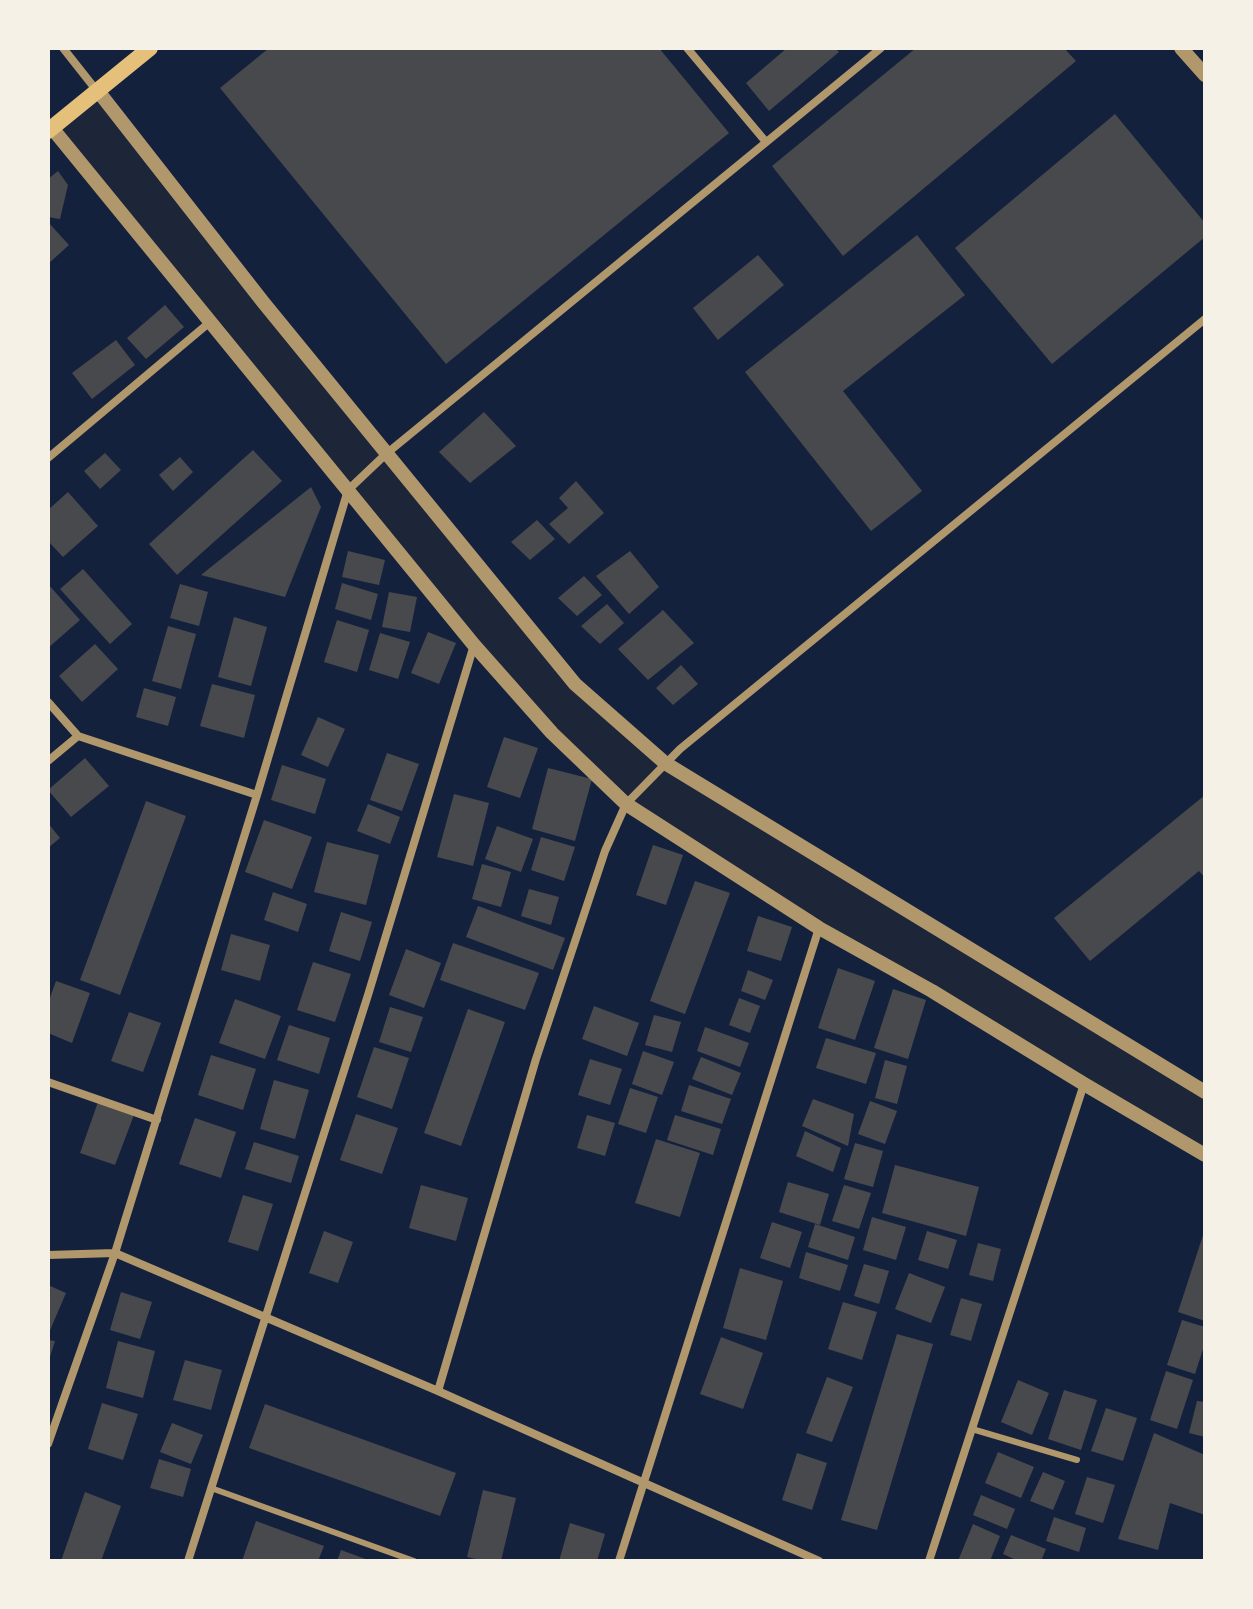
<!DOCTYPE html>
<style>
body{margin:0}
#map{position:relative;width:1253px;height:1609px;overflow:hidden;background:#14213d;font-family:"Times New Roman",serif}
canvas{display:block}
.frame{position:absolute;inset:0;border:50px solid #f6f1e7;pointer-events:none}
</style>
<div id="map">
<canvas width="1253" height="1609"></canvas>
<div class="frame"></div>
</div>
<script>
const ctx = document.querySelector('canvas').getContext('2d');
ctx.lineJoin = 'round';
function fillPath(path, color) {
  ctx.fillStyle = color;
  ctx.fill(path, 'evenodd');
}
function toPath(rows) {
  const path = new Path2D();
  for (const r of rows) {
    path.moveTo(r[0], r[1]);
    for (let i = 2; i < r.length; i += 2) path.lineTo(r[i], r[i + 1]);
  }
  return path;
}
function stroke(path, color, width, dash) {
  ctx.strokeStyle = color;
  ctx.lineWidth = width;
  ctx.lineCap = dash ? 'butt' : 'round';
  ctx.setLineDash(dash || []);
  ctx.stroke(path);
}
fillPath(toPath([
 [98,91,575,684,665,763,1205,1092,1205,1153,626,804,552,733,52,128]
]), '#1d2539');
fillPath(toPath([
 [269,48,659,48,729,133,446,364,220,88],
 [787,48,835,48,839,52,769,111,746,83],
 [916,48,1064,48,1076,61,843,256,772,166],
 [1115,114,1205,223,1205,237,1052,364,955,248],
 [58,171,68,185,60,219,48,217,48,179],
 [48,222,69,245,48,264],
 [917,235,965,295,843,391,922,491,871,531,745,372],
 [758,255,784,285,718,340,693,308],
 [165,305,184,327,146,359,127,338],
 [116,340,135,365,92,399,72,373],
 [484,412,516,446,470,483,439,452],
 [253,450,282,481,177,575,149,544],
 [105,453,121,470,100,489,84,471],
 [180,457,193,472,173,491,159,475],
 [576,481,604,513,569,544,549,524,568,508,559,498],
 [311,487,321,507,285,597,201,575],
 [68,492,98,526,63,557,48,541,48,510],
 [537,520,555,539,530,560,511,542],
 [348,551,385,560,379,585,342,577],
 [630,551,659,587,629,614,596,576],
 [83,569,132,624,110,644,60,589],
 [584,576,602,595,577,616,558,598],
 [342,583,378,594,371,620,335,609],
 [48,584,80,620,48,648],
 [180,584,208,592,199,626,170,618],
 [389,592,417,597,410,632,382,627],
 [607,604,624,623,600,644,581,626],
 [663,610,694,643,648,680,618,649],
 [234,617,267,627,251,686,218,677],
 [337,620,369,630,357,672,324,662],
 [168,626,196,634,181,689,152,681],
 [428,632,456,643,439,684,411,673],
 [380,633,410,642,398,679,369,670],
 [95,644,118,669,82,702,59,676],
 [681,665,698,684,673,705,656,688],
 [212,684,255,695,244,738,200,726],
 [144,688,176,697,168,726,136,717],
 [318,717,345,729,328,767,301,755],
 [504,737,538,748,520,798,487,787],
 [387,753,419,764,402,811,370,800],
 [85,758,109,786,71,817,48,790],
 [282,765,326,779,315,814,271,800],
 [548,768,592,779,575,841,532,829],
 [454,794,489,803,473,866,437,857],
 [1205,795,1205,878,1199,871,1090,961,1054,918],
 [146,801,186,816,120,995,80,980],
 [368,804,400,817,390,844,357,831],
 [264,820,312,837,292,889,245,872],
 [48,823,60,838,48,848],
 [497,826,533,839,521,872,485,859],
 [541,837,575,847,564,881,531,870],
 [327,842,379,855,366,905,314,892],
 [653,845,683,855,666,905,636,895],
 [482,864,511,872,501,907,472,899],
 [695,881,730,893,685,1014,650,1001],
 [529,889,559,897,551,925,521,916],
 [273,892,307,904,298,932,264,920],
 [478,906,565,938,553,970,466,937],
 [341,912,372,922,360,961,329,951],
 [758,916,792,927,781,961,747,951],
 [231,934,270,945,260,981,221,970],
 [453,943,539,973,525,1010,440,980],
 [406,949,441,963,424,1008,389,995],
 [313,962,351,974,335,1022,297,1010],
 [838,968,875,981,855,1040,818,1028],
 [748,970,773,980,765,1000,741,991],
 [56,981,90,993,72,1043,48,1033,48,1003],
 [893,989,926,1000,908,1059,874,1048],
 [739,998,760,1006,750,1033,729,1025],
 [235,999,281,1016,265,1059,219,1043],
 [594,1006,639,1023,627,1056,582,1039],
 [390,1007,423,1017,411,1052,379,1042],
 [468,1009,505,1022,461,1146,424,1133],
 [129,1012,161,1023,143,1072,111,1061],
 [654,1015,681,1022,672,1052,645,1045],
 [289,1025,330,1038,319,1074,277,1060],
 [705,1027,749,1043,740,1067,697,1051],
 [826,1038,876,1053,866,1084,816,1068],
 [374,1047,409,1058,392,1109,357,1097],
 [643,1051,674,1062,662,1095,632,1084],
 [211,1055,256,1069,243,1110,198,1095],
 [701,1057,741,1073,732,1095,692,1079],
 [590,1059,622,1069,610,1105,578,1095],
 [885,1060,907,1066,897,1104,875,1098],
 [274,1080,309,1090,295,1139,260,1129],
 [689,1085,731,1099,722,1124,681,1111],
 [630,1088,658,1097,646,1133,618,1124],
 [813,1099,854,1114,848,1146,802,1126],
 [870,1101,897,1111,885,1144,858,1134],
 [98,1102,134,1115,115,1165,80,1153],
 [356,1114,398,1128,382,1174,340,1160],
 [587,1115,615,1123,605,1156,577,1148],
 [675,1115,721,1129,713,1155,667,1140],
 [195,1118,236,1132,221,1178,179,1164],
 [805,1131,841,1148,833,1172,796,1156],
 [656,1139,700,1153,680,1217,635,1203],
 [254,1142,299,1156,291,1183,245,1169],
 [855,1143,883,1151,873,1187,844,1179],
 [895,1165,979,1187,966,1236,882,1213],
 [788,1182,829,1194,820,1225,779,1212],
 [421,1185,468,1198,456,1241,409,1228],
 [844,1185,871,1193,859,1229,832,1221],
 [243,1195,273,1204,258,1251,228,1242],
 [872,1217,906,1227,896,1260,863,1250],
 [772,1222,802,1232,790,1268,760,1258],
 [815,1224,855,1237,848,1260,808,1247],
 [324,1231,353,1242,338,1283,309,1273],
 [927,1231,957,1240,948,1269,918,1260],
 [1204,1232,1205,1232,1205,1321,1178,1312],
 [978,1243,1001,1249,993,1281,969,1275],
 [806,1252,848,1265,840,1291,799,1278],
 [864,1264,889,1271,879,1304,854,1296],
 [740,1268,783,1281,766,1340,723,1328],
 [909,1273,945,1287,931,1323,895,1309],
 [48,1285,66,1293,48,1335],
 [121,1292,152,1302,140,1339,110,1330],
 [961,1298,982,1304,971,1341,950,1335],
 [843,1302,877,1312,862,1360,828,1349],
 [1182,1320,1205,1327,1205,1343,1195,1374,1167,1365],
 [897,1334,933,1344,877,1530,841,1520],
 [721,1337,763,1353,743,1409,700,1394],
 [48,1340,55,1341,49,1360,48,1360],
 [118,1341,155,1351,143,1398,106,1388],
 [185,1360,222,1370,211,1410,173,1400],
 [1166,1371,1193,1380,1177,1429,1150,1420],
 [827,1377,853,1387,832,1442,806,1433],
 [1018,1380,1049,1393,1032,1435,1001,1422],
 [1064,1390,1097,1400,1081,1450,1048,1439],
 [1197,1401,1205,1402,1205,1437,1189,1433],
 [102,1403,138,1414,123,1460,88,1449],
 [265,1404,456,1473,440,1516,249,1448],
 [1106,1408,1137,1418,1123,1461,1091,1451],
 [172,1423,203,1435,191,1464,160,1452],
 [1154,1433,1205,1455,1205,1515,1170,1503,1158,1550,1118,1539],
 [998,1452,1034,1467,1021,1498,985,1483],
 [797,1453,827,1463,812,1510,782,1500],
 [159,1459,191,1469,183,1497,150,1488],
 [1043,1472,1065,1481,1053,1510,1030,1501],
 [1087,1477,1115,1485,1103,1523,1075,1514],
 [483,1490,516,1498,501,1561,485,1561,467,1557],
 [85,1492,121,1506,101,1561,61,1561],
 [981,1495,1015,1509,1007,1529,973,1515],
 [1054,1517,1086,1528,1079,1552,1046,1541],
 [256,1521,324,1546,318,1561,242,1561],
 [570,1523,605,1534,597,1561,559,1561],
 [973,1524,1000,1536,990,1561,958,1561],
 [1011,1535,1046,1549,1041,1561,1018,1561,1003,1554],
 [341,1550,371,1561,337,1561]
]), '#48494c');
stroke(toPath([
 [972,1429,1077,1460],
 [211,1488,414,1561]
]), '#b1986c', 6);
stroke(toPath([
 [63,48,97,91],
 [687,48,766,142],
 [48,458,210,322],
 [48,702,78,736,257,795],
 [48,761,78,736],
 [48,1082,157,1120],
 [48,1255,115,1253,438,1391,819,1561],
 [438,1391,536,1059,605,851,626,804,680,749,1205,319],
 [48,1444,115,1253,257,795,348,490,386,454,881,48],
 [188,1561,368,995,474,645],
 [619,1561,819,928],
 [929,1561,1084,1084]
]), '#b1986c', 8);
stroke(toPath([
 [1181,48,1205,75],
 [98,91,263,302,575,684,665,763,1205,1092],
 [52,128,474,645,552,733,626,804,819,928,932,991,1084,1084,1205,1155]
]), '#b1986c', 14);
stroke(toPath([
 [48,131,150,48]
]), '#e5c07b', 16);
</script>
